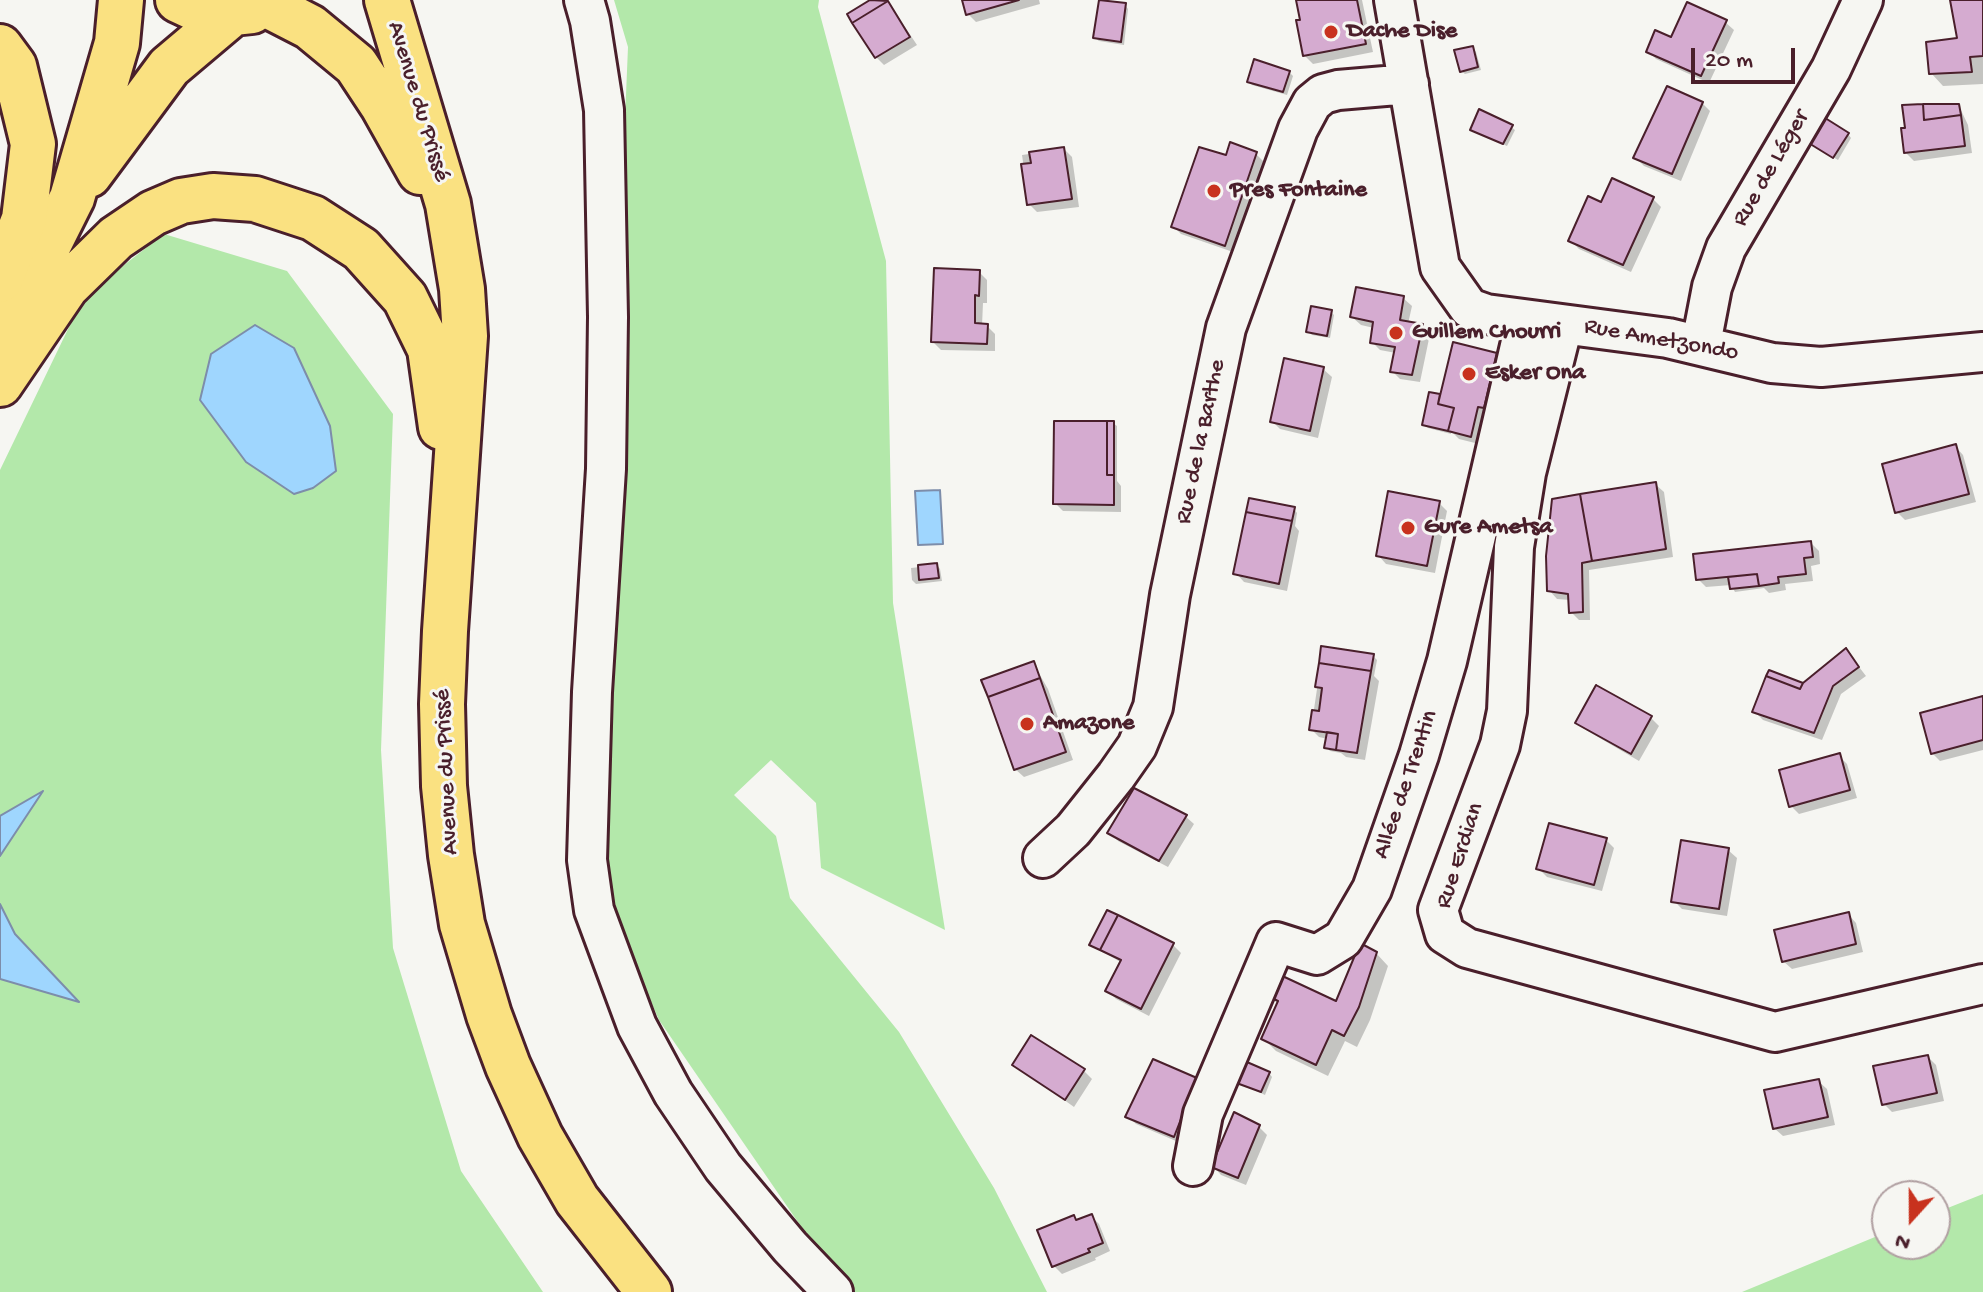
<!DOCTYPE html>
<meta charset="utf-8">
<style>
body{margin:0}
#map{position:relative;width:1983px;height:1292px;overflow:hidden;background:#f6f6f2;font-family:"Gochi Hand",sans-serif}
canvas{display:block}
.north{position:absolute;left:1871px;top:1180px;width:80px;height:80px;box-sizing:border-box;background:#f6f6f2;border:2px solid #b1a0a2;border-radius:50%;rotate:201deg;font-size:22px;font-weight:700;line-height:32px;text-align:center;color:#4a1f2b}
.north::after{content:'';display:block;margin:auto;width:28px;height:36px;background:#c8321e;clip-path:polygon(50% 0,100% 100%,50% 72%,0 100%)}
.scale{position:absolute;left:1691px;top:48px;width:104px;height:36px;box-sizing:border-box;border:4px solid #4a1f2b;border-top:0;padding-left:10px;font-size:24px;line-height:28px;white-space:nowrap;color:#4a1f2b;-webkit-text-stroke:6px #f6f6f2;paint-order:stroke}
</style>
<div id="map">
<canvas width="1983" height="1292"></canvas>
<div class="north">N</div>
<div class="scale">20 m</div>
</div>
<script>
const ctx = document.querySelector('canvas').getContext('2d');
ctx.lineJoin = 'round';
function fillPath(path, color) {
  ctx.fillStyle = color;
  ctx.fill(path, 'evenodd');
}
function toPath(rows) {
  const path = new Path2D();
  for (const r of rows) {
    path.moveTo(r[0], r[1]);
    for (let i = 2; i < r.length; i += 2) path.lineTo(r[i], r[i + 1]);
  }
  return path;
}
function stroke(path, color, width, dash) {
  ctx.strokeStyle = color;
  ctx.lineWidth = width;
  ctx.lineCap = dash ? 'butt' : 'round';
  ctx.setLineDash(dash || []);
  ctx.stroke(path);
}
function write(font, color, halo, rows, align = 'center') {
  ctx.font = font + ' "Gochi Hand",sans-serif';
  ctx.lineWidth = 6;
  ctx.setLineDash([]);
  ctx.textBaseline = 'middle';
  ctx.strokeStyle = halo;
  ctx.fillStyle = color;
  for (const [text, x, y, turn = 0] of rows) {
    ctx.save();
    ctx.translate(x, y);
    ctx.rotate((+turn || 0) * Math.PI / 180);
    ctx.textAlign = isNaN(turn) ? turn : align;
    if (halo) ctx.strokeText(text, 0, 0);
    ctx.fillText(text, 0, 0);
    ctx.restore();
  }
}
fillPath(toPath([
 [614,0,819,0,818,7,886,261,893,603,945,930,821,868,816,803,771,760,734,795,776,836,790,898,899,1032,994,1188,1047,1292,846,1292,659,1020,608,903,602,670,628,47],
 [164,234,287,271,393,414,381,750,393,948,461,1171,543,1292,0,1292,0,470,84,296],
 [1983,1194,1983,1292,1742,1292,1887,1232,1887,1244,1935,1244,1935,1213]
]), '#b3e8aa');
const water = toPath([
 [255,325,294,348,330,426,336,471,313,488,294,494,246,462,200,400,211,354,255,325],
 [940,490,943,544,918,545,915,491,940,490],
 [43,791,0,856,0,816,43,791],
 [0,904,15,934,79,1002,0,979,0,904]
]);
fillPath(water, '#9fd6fe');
stroke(water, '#7d8daa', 2);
fillPath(toPath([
 [873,0,887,0,917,45,884,65,876,57,850,15],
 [964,0,1039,0,1040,4,976,22,968,14],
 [1297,0,1362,0,1373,52,1313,64,1305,56],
 [1953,0,1983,0,1983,84,1943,86,1931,73,1960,40],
 [1125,5,1128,9,1124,45,1099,41,1095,38],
 [1725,22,1734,30,1709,83,1656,59,1648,51],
 [1473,48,1476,52,1481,70,1465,74,1461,71],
 [1289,72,1293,76,1287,95,1252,85,1249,81],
 [1702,103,1710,111,1681,181,1644,166,1636,158],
 [1959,106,1968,125,1972,153,1914,161,1906,153],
 [1511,127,1515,130,1507,146,1472,130],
 [1848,134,1851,138,1838,160,1813,145],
 [1064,149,1072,157,1079,207,1037,212,1029,204,1022,155],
 [1256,154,1264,162,1233,252,1181,234,1173,226,1227,158],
 [1653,199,1661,207,1631,272,1579,249,1571,241],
 [979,272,987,280,987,303,983,303,982,326,987,326,995,334,995,351,941,350,933,342],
 [1403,298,1412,306,1408,324,1422,326,1430,334,1420,382,1400,379,1392,371,1396,353,1380,350,1372,342,1374,328,1361,325,1352,317],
 [1331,312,1334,315,1330,338,1312,335,1308,331],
 [1496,355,1504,363,1479,444,1459,439,1451,431,1451,434,1428,428,1424,424,1439,396,1441,398],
 [1323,369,1332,377,1318,438,1280,429,1272,421],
 [1113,423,1117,426,1117,481,1121,486,1121,512,1063,511,1055,503],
 [1955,446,1963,455,1976,502,1905,520,1897,512],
 [1655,484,1664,492,1673,557,1589,570,1590,620,1579,620,1571,612,1570,600,1557,599,1549,590],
 [1439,503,1447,511,1435,573,1386,564,1378,555],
 [1294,509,1297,513,1295,526,1299,531,1287,591,1244,582,1236,573],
 [1811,543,1819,551,1820,564,1811,566,1813,581,1785,584,1786,590,1769,593,1764,588,1735,592,1731,585,1706,587,1698,579],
 [937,565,940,569,942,581,916,584,912,580,911,568],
 [1323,649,1373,656,1377,660,1374,676,1379,681,1365,760,1346,757,1341,753,1330,751,1326,747,1328,739,1319,737,1311,729],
 [1846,650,1866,676,1841,694,1822,740,1763,720,1755,712,1803,686],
 [1033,663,1048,689,1073,760,1024,777,1015,769],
 [1983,699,1983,750,1940,761,1932,753],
 [1651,718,1659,726,1639,761,1586,730,1578,722],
 [1839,756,1847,764,1857,798,1799,814,1791,806],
 [1185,816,1194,824,1168,867,1118,841,1110,833],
 [1606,840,1614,848,1602,891,1547,877,1539,869],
 [1728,850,1737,858,1727,916,1682,909,1674,901],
 [1848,914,1856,923,1863,952,1792,969,1783,961],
 [1092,945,1173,945,1181,953,1149,1016,1116,999,1108,991,1122,963],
 [1376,953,1388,966,1370,1020,1357,1047,1345,1041,1328,1076,1276,1051,1263,1038,1279,1005,1268,994,1337,1004],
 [1928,1057,1936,1065,1944,1101,1892,1112,1884,1104],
 [1015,1065,1084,1071,1092,1079,1074,1107],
 [1269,1073,1272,1077,1265,1095,1233,1080],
 [1196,1079,1204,1088,1183,1144,1136,1124,1128,1116],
 [1818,1081,1827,1089,1835,1125,1783,1136,1774,1128],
 [1259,1127,1267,1135,1246,1185,1221,1175,1213,1166],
 [1091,1216,1099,1224,1110,1251,1095,1258,1096,1260,1062,1274,1054,1266,1074,1218,1078,1222]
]), '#0003');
const building = toPath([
 [870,0,888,1,852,23,847,14,870,0],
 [962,0,1019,0,966,15,962,0],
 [1099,0,1126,3,1121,42,1093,38,1099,0],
 [1296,0,1357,0,1366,44,1303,56,1296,20,1300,20,1296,0],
 [1950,0,1983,0,1983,56,1970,57,1972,72,1929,74,1926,42,1957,38,1950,0],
 [888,1,910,37,875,58,852,23,888,1],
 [1687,2,1727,20,1701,76,1646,52,1655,30,1671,37,1687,2],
 [1473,46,1478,67,1460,72,1454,50,1473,46],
 [1254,59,1290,71,1283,92,1247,82,1254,59],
 [1667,86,1703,102,1672,174,1633,158,1667,86],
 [1923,104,1959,104,1961,115,1924,120,1923,104],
 [1923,104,1924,120,1961,115,1965,146,1904,153,1901,128,1905,128,1902,105,1923,104],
 [1479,109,1513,125,1503,144,1470,130,1479,109],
 [1822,116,1849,133,1833,158,1807,142,1822,116],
 [1230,142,1257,152,1225,246,1171,227,1199,147,1226,155,1230,142],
 [1064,147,1072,199,1027,205,1021,164,1031,163,1029,152,1064,147],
 [1612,178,1654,197,1623,265,1568,241,1588,196,1601,202,1612,178],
 [934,268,980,270,979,296,975,295,975,323,988,324,987,344,931,342,934,268],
 [1356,287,1404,296,1400,320,1423,324,1412,375,1390,372,1395,347,1370,343,1373,322,1350,317,1356,287],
 [1311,306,1332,310,1327,336,1306,332,1311,306],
 [1453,342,1497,353,1484,408,1478,407,1471,437,1448,431,1454,408,1438,404,1453,342],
 [1284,358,1324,367,1310,431,1270,422,1284,358],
 [1429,392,1440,394,1438,404,1454,408,1448,431,1422,425,1429,392],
 [1054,421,1107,421,1107,475,1114,475,1114,505,1053,504,1054,421],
 [1107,421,1114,421,1114,475,1107,475,1107,421],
 [1956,444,1969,494,1895,513,1882,464,1956,444],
 [1656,482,1666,549,1592,561,1580,494,1656,482],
 [1388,491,1440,501,1427,566,1376,556,1388,491],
 [1580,494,1592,561,1582,563,1583,612,1569,613,1568,594,1547,591,1546,556,1552,499,1580,494],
 [1249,498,1295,507,1292,521,1246,512,1249,498],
 [1246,512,1292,521,1279,584,1233,574,1246,512],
 [1811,541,1813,557,1804,558,1806,574,1778,577,1779,583,1759,586,1757,574,1696,580,1693,554,1811,541],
 [937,563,939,578,919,580,918,565,937,563],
 [1757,574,1759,586,1730,589,1728,577,1757,574],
 [1321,646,1374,654,1371,671,1319,663,1321,646],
 [1846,648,1859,667,1833,686,1814,733,1752,712,1766,676,1800,689,1803,683,1846,648],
 [1034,661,1040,678,988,697,981,680,1034,661],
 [1319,663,1371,671,1357,753,1336,750,1338,734,1309,730,1312,710,1319,711,1322,688,1315,687,1319,663],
 [1769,670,1803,683,1800,689,1766,676,1769,670],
 [1040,678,1066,752,1014,770,988,697,1040,678],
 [1596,685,1652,716,1631,754,1575,723,1596,685],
 [1983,696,1983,740,1931,754,1920,713,1983,696],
 [1327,732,1338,734,1336,750,1324,748,1327,732],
 [1840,753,1850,790,1789,807,1779,770,1840,753],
 [1134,788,1187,815,1159,861,1107,833,1134,788],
 [1549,823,1607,838,1594,885,1536,869,1549,823],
 [1681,840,1729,848,1719,909,1671,902,1681,840],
 [1107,910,1118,915,1100,950,1089,945,1107,910],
 [1849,912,1856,944,1782,962,1774,930,1849,912],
 [1118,915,1174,943,1141,1009,1105,991,1121,960,1100,950,1118,915],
 [1360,943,1377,952,1359,1007,1344,1036,1332,1030,1316,1065,1261,1039,1278,1001,1266,995,1276,973,1336,1001,1360,943],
 [1031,1035,1085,1069,1065,1100,1012,1065,1031,1035],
 [1928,1055,1937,1093,1882,1105,1873,1066,1928,1055],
 [1153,1059,1197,1078,1174,1137,1125,1117,1153,1059],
 [1240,1059,1270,1072,1261,1092,1231,1081,1240,1059],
 [1819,1079,1828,1117,1773,1129,1764,1090,1819,1079],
 [1234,1112,1260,1125,1238,1178,1211,1167,1234,1112],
 [1092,1214,1103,1243,1088,1249,1090,1252,1052,1267,1037,1230,1074,1215,1076,1220,1092,1214]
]);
fillPath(building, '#d5abd0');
stroke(building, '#4a1f2b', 2);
const minor = toPath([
 [584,0,590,21,604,110,608,317,606,469,592,692,587,860,594,910,637,1026,673,1093,723,1167,790,1247,833,1292],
 [1394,0,1440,267,1469,308,1486,314,1668,338,1772,363,1821,367,1983,352],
 [1563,325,1526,473,1514,547,1507,711,1500,745,1438,910,1445,934,1467,948,1775,1032,1983,984],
 [1701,344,1712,287,1726,248,1831,69,1863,0],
 [1043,858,1073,830,1116,776,1137,746,1153,707,1170,595,1226,328,1298,129,1312,103,1323,94,1338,90,1409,84],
 [1193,1166,1203,1114,1276,942,1317,955,1343,939,1372,889,1419,755,1447,661,1526,320]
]);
const major = toPath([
 [178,0,193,7,233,13,252,11],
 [387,0,448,204,462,289,465,336,445,631,442,704,444,786,451,855,462,924,489,1015,508,1066,540,1136,577,1200,649,1292],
 [275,9,310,27,356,65,383,106,420,172],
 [89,175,169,67,233,13],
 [0,342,72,198,117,43,121,0],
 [0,384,66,287,116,238,153,213,181,201,213,196,255,199,313,218,361,249,405,298,430,349,441,427]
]);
const highway = toPath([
 [0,47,14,66,33,144,24,219,0,280]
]);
stroke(minor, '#4a1f2b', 44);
stroke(major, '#4a1f2b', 50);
stroke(highway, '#4a1f2b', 50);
stroke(minor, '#f6f6f2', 38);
stroke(major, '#fae181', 44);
stroke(highway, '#fae181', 44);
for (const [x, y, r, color] of [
 [1331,32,8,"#c8321e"],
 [1214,191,8,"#c8321e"],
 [1396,333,8,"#c8321e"],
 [1469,374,8,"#c8321e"],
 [1408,528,8,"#c8321e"],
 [1027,724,8,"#c8321e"]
]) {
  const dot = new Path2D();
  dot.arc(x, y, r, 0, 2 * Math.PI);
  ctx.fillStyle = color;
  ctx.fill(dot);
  stroke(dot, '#f6f6f2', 3);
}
write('bold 24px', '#4a1f2b', '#f6f6f2', [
 ["Dache Dise",1347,32],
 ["Pres Fontaine",1230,191],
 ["Guillem Chourri",1412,333],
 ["Esker Ona",1485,374],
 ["Gure Ametsa",1424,528],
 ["Amazone",1043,724]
], 'left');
write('24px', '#4a1f2b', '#f6f6f2', [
 ["Avenue du Prissé",417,102,73],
 ["Rue de Léger",1772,169,-60],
 ["Rue Ametzondo",1661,341,10],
 ["Rue de la Barthe",1202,442,-78],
 ["Avenue du Prissé",448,772,-93],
 ["Allée de Trentin",1407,785,-71],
 ["Rue Erdian",1461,856,-72]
]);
</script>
